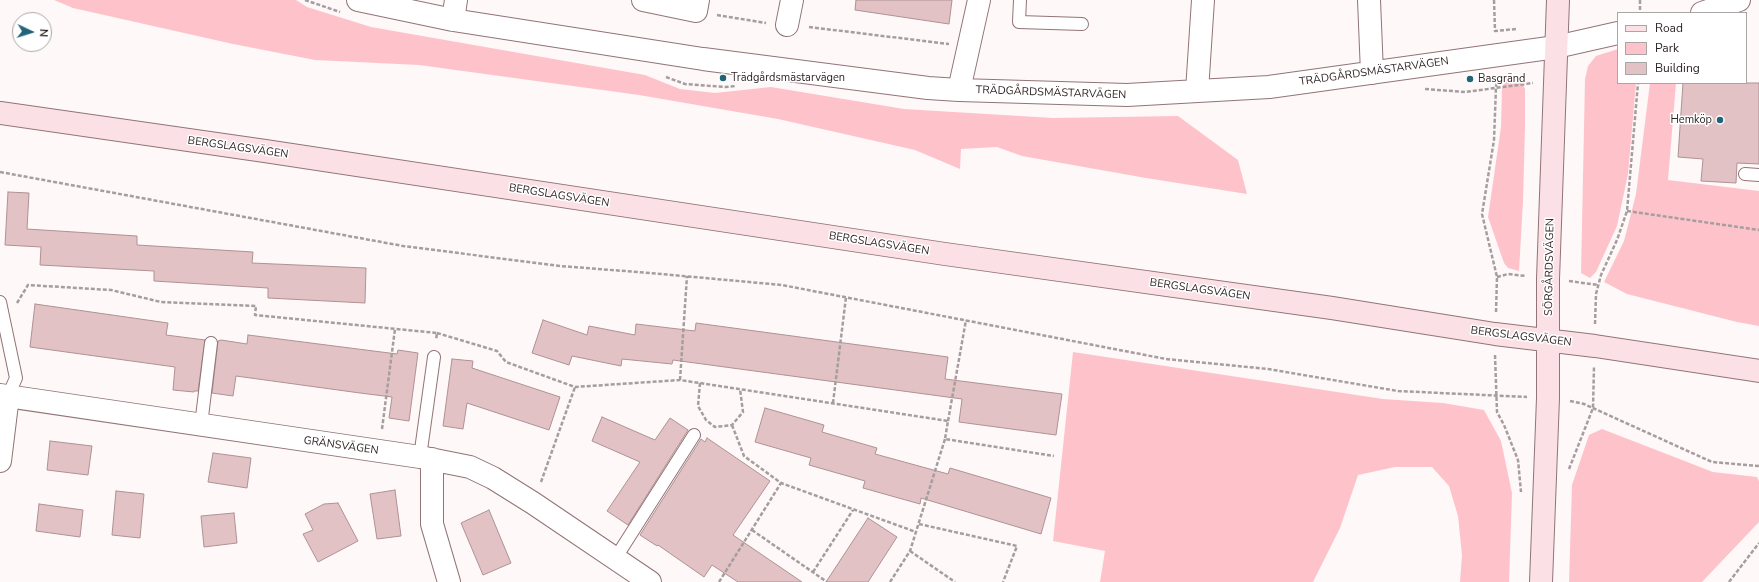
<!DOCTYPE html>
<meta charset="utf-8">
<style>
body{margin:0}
#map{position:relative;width:1759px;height:582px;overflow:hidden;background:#fef8f8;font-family:"Nunito Sans",sans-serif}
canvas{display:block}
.legend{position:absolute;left:1617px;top:12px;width:130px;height:72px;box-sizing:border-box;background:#fff;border:1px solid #aaa5a6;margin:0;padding:5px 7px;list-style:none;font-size:12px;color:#2a1f20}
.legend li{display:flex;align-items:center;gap:8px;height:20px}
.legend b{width:20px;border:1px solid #aaa5a6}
.north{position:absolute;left:12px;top:12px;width:40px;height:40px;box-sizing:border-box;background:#fff;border:1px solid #aaa5a6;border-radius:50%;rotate:94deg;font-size:11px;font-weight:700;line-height:16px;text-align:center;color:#2a1f20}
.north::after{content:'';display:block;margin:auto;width:14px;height:18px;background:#216477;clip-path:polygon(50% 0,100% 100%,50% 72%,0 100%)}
</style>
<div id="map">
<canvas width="1759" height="582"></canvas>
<ul class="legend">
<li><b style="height:5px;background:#fbe1e5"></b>Road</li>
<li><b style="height:11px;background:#fec3ca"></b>Park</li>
<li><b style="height:11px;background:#e2c2c5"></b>Building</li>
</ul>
<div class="north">N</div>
</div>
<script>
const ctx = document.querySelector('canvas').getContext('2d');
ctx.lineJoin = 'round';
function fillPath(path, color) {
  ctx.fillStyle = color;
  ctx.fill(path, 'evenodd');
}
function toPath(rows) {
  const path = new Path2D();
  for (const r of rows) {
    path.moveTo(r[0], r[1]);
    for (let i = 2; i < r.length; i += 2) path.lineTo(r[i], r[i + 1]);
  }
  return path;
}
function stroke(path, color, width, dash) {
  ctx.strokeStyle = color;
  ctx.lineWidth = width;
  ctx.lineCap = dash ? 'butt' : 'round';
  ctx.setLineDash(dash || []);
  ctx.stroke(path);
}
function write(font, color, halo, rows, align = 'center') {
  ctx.font = font + ' "Nunito Sans",sans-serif';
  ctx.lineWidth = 3;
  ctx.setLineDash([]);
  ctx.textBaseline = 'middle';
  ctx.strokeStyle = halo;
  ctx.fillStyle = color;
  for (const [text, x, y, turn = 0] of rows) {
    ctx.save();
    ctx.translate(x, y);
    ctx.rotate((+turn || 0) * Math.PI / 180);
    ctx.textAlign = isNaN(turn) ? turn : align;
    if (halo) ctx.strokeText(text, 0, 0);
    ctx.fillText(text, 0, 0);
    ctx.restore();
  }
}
fillPath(toPath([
 [54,0,296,0,307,7,371,27,645,75,680,89,715,93,771,87,904,109,1053,118,1178,116,1238,160,1247,194,1146,178,1022,156,997,147,961,149,960,169,915,150,778,119,639,95,419,65,315,60,233,44,73,8],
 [1618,49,1618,83,1636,83,1628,174,1617,226,1596,272,1590,278,1581,273,1585,79,1588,66,1596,56],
 [1520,77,1525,89,1525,127,1523,201,1519,271,1508,268,1504,263,1488,217,1501,127,1502,89,1506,78],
 [1650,83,1676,83,1668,180,1759,191,1759,326,1737,322,1627,294,1604,282,1624,241,1636,194],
 [1073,352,1383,399,1443,403,1484,410,1501,441,1512,493,1509,582,1460,582,1462,555,1458,516,1449,486,1432,467,1395,467,1358,475,1340,528,1313,582,1100,582,1105,551,1053,541],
 [1602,429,1713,472,1757,477,1759,481,1759,522,1702,582,1569,582,1572,485,1589,435]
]), '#fec3ca');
const building = toPath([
 [856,0,952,0,949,24,855,10,856,0],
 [1683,83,1759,83,1759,164,1737,163,1736,183,1701,181,1703,159,1678,157,1683,83],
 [8,192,29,193,27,229,137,236,137,245,253,252,252,263,366,268,365,303,268,298,268,288,154,281,154,271,40,265,41,247,5,245,8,192],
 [35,304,168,323,166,335,205,340,198,391,194,391,194,392,173,390,175,367,30,347,35,304],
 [543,320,587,335,589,326,635,335,636,324,695,331,696,323,948,357,945,379,1062,394,1056,435,959,422,962,399,673,360,672,364,622,359,621,366,572,356,569,365,532,353,543,320],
 [248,335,397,354,398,350,418,353,409,421,389,418,392,397,360,393,236,376,233,396,212,393,218,341,221,340,247,344,248,335],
 [452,359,473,361,472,368,560,397,549,430,467,403,463,429,443,426,452,359],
 [765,408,824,425,822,432,877,448,875,454,948,474,950,468,1051,498,1041,534,921,498,920,504,863,488,865,481,809,465,811,458,755,442,765,408],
 [602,417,655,440,670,418,688,430,628,525,607,511,640,462,592,441,602,417],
 [707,438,770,481,733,535,802,582,738,582,712,565,704,577,658,545,657,546,640,535,701,439,705,442,707,438],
 [50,441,92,446,88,475,47,470,50,441],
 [213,453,251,458,247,488,208,482,213,453],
 [395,490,401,536,377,539,370,494,395,490],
 [116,491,144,494,140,538,112,535,116,491],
 [338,503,358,541,318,562,303,534,313,530,305,514,324,504,338,503],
 [39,504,83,510,80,537,36,531,39,504],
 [489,510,511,563,483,575,461,523,489,510],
 [234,513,237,543,204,547,201,516,234,513],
 [868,518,897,537,868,582,826,582,868,518]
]);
fillPath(building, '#e2c2c5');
stroke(building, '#af9194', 1);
const lane = toPath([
 [1020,0,1019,22,1082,24],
 [1745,174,1759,175],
 [0,302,16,378,8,396],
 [201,425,211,343],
 [420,457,434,357],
 [615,559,694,435]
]);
const street = toPath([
 [358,0,453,20,703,59,928,88,959,90,1127,95,1269,87,1556,47,1618,33],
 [643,0,696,11,698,0],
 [1369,0,1372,73],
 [1702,13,1739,0],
 [453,20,456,0],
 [787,25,792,0],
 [959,90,979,0],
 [1197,91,1203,0],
 [0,395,420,457,470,467,493,478,533,503,650,582],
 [432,459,432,524,449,582],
 [0,461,8,396]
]);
const secondary = toPath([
 [0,113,265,151,945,254,1332,308,1495,334,1595,346,1759,371],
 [1541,582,1548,398,1548,279,1558,0]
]);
stroke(lane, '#917477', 14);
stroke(street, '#917477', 24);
stroke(secondary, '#917477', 24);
stroke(toPath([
 [305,0,340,12],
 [1494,0,1495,31,1516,29],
 [1640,0,1640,13],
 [717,15,766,23],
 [809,27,949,44],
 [666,77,685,84,725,87,736,86],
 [1425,89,1465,92,1533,83],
 [0,172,403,246,560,266,650,273,782,285,1166,359,1268,369,1398,391,1527,397],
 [1627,211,1759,230],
 [1497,277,1508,274,1526,276],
 [1569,281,1598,285],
 [17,303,28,285,111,290,161,302,256,306,255,315,437,333,436,340],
 [1496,312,1497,277,1482,214,1494,140,1496,87,1498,77],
 [1595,324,1596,294,1601,275,1617,240,1627,211,1638,83],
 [437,333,497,351,506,362,575,387,680,380,948,421,945,439,1054,456],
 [1495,355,1497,412,1504,425,1518,460,1521,492],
 [680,380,687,276],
 [700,383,698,406,706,420,715,427,732,425,743,412,740,389],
 [1570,401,1584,404,1712,462,1759,466],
 [833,403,846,297],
 [948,421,966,320],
 [732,425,744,456,781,483,916,532],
 [382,429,395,329],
 [1569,469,1593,408,1594,367],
 [541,482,575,387],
 [919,524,1017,546,1003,582],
 [752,530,827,582],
 [910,551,955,582],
 [813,572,853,510],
 [719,582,781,483],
 [890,582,910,551,945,439],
 [1729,582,1759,543]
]), '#a69e9e', 2.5, [4, 2]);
stroke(lane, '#fff', 12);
stroke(street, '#fff', 22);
stroke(secondary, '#fbe1e5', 22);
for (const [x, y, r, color] of [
 [723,78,4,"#216477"],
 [1470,79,4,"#216477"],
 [1720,120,4,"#216477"]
]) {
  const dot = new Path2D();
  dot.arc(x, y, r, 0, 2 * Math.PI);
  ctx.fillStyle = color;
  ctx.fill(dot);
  stroke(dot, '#fff', 1.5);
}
write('11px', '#2a1f20', '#fff', [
 ["TRÄDGÅRDSMÄSTARVÄGEN",1374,72,-8],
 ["TRÄDGÅRDSMÄSTARVÄGEN",1051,93,2],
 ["BERGSLAGSVÄGEN",238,148,8],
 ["BERGSLAGSVÄGEN",559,196,9],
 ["BERGSLAGSVÄGEN",879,244,9],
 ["SÖRGÅRDSVÄGEN",1550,267,-89],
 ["BERGSLAGSVÄGEN",1200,290,8],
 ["BERGSLAGSVÄGEN",1521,337,7],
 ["GRÄNSVÄGEN",341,446,8]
]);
write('11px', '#2a1f20', '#fff', [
 ["Trädgårdsmästarvägen",731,78],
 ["Basgränd",1478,79],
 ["Hemköp",1712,120,"right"]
], 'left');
</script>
